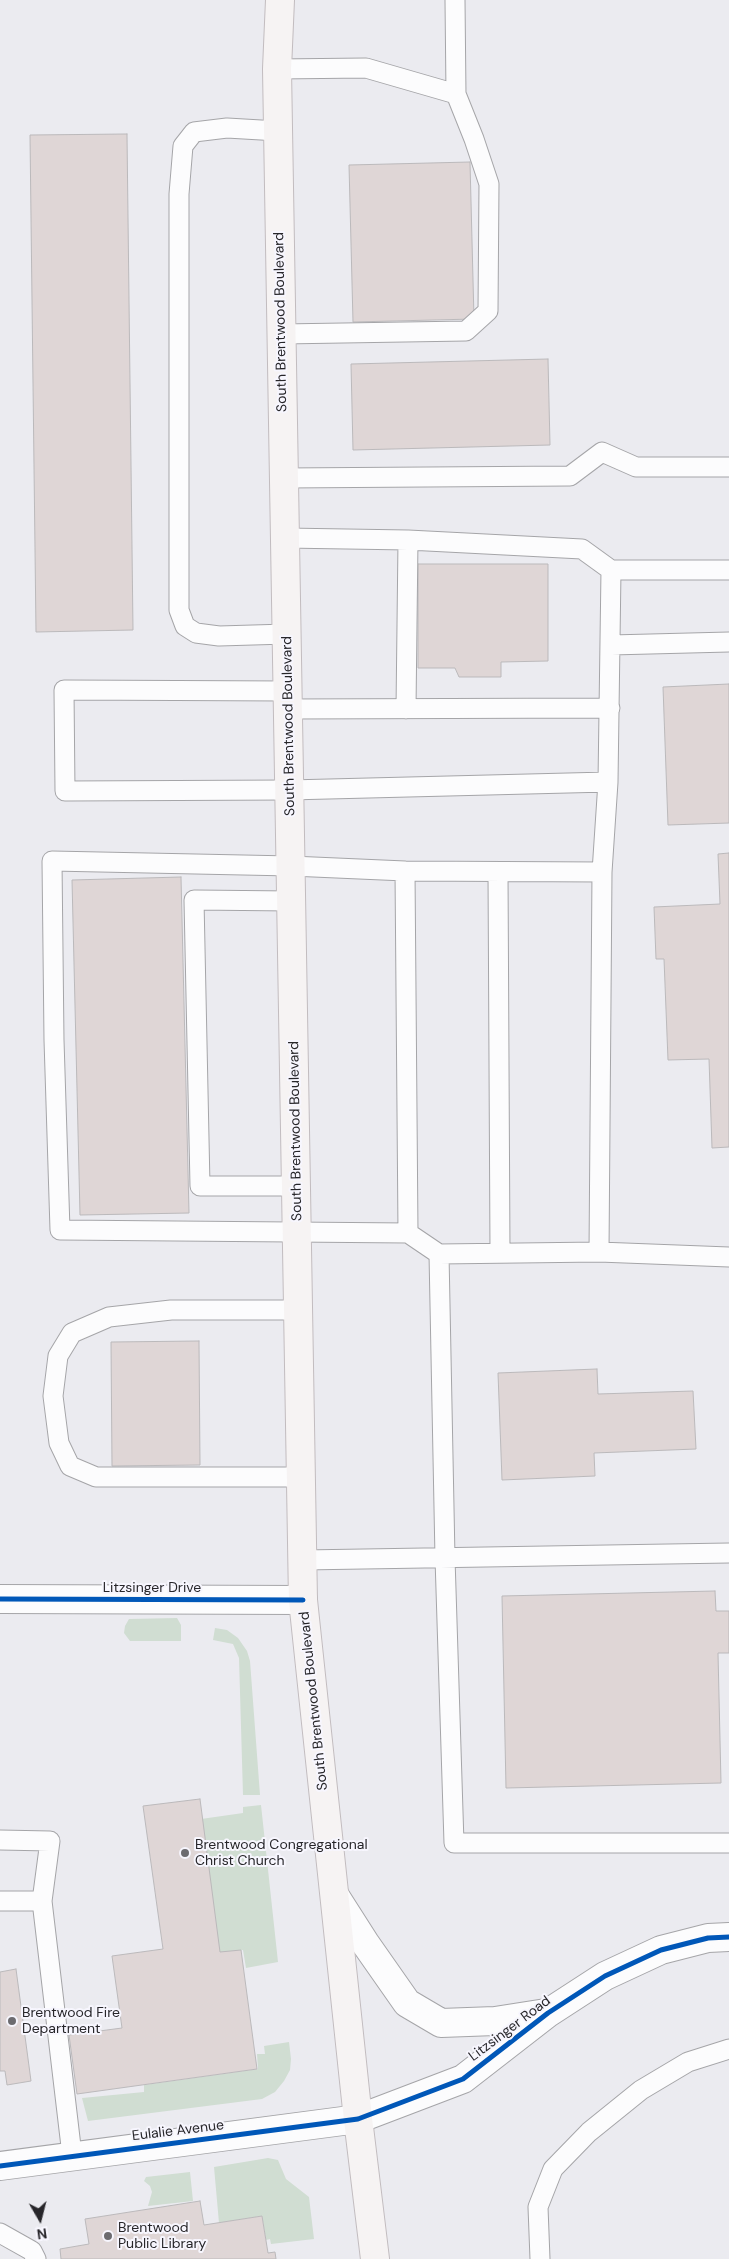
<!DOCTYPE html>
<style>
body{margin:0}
#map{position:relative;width:729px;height:2259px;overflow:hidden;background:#ebebf0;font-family:"DM Sans",sans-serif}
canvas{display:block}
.north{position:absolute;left:15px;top:2194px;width:50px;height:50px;-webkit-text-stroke:4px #f7f6fe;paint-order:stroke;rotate:172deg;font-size:14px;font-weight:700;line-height:20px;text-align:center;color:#27262a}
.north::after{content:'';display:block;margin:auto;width:18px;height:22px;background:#27262a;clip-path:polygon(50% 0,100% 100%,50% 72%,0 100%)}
</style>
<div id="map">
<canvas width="729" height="2259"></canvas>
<div class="north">N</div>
</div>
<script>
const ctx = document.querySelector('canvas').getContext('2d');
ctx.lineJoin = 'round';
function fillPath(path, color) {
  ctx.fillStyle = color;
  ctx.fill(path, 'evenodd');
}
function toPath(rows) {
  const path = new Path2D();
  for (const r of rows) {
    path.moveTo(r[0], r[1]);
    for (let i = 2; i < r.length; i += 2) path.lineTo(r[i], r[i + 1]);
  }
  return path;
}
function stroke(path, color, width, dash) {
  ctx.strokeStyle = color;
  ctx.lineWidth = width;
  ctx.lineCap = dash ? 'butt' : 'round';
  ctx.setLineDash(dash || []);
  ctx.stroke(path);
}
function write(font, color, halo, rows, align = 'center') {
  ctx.font = font + ' "DM Sans",sans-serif';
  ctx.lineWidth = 4;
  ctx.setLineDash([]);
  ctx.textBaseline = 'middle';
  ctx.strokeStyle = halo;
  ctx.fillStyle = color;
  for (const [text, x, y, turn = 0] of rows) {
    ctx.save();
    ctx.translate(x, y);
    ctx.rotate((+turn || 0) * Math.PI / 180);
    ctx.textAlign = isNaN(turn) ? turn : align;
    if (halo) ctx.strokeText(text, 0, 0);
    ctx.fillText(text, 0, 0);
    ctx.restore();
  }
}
fillPath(toPath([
 [177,1618,181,1625,181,1641,130,1641,124,1633,125,1626,129,1619],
 [215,1628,227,1630,238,1638,247,1651,250,1661,260,1795,243,1795,239,1658,233,1644,213,1640],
 [261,1805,278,1962,246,1968,243,1950,218,1954,201,1819,243,1813,243,1807],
 [289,2042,291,2059,290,2070,284,2081,275,2092,262,2099,88,2121,82,2098,144,2092,144,2085,258,2069,257,2054,265,2054,264,2046],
 [268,2158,278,2160,286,2179,309,2197,314,2239,271,2244,270,2239,266,2240,262,2216,219,2223,214,2167],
 [190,2172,193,2201,148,2206,152,2192,150,2186,144,2181,146,2177]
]), '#d0ddd2');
const building = toPath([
 [127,134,133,630,36,632,30,135,127,134],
 [470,162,474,319,353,322,349,165,470,162],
 [548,359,550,445,353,450,351,364,548,359],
 [418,564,548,564,548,661,501,662,501,677,459,677,455,668,418,668,418,564],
 [729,684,729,823,668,825,663,687,729,684],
 [729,853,729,1147,712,1148,709,1059,668,1060,664,959,656,959,654,907,720,904,718,854,729,853],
 [181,877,189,1213,80,1215,72,880,181,877],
 [199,1341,200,1465,112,1466,111,1342,199,1341],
 [597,1369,598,1394,693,1391,696,1449,594,1453,595,1476,502,1480,498,1373,597,1369],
 [715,1591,716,1611,729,1611,729,1653,718,1653,721,1783,506,1788,502,1596,715,1591],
 [200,1799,220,1952,241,1950,257,2069,77,2094,69,2035,122,2028,112,1956,163,1949,143,1806,200,1799],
 [16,1969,31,2081,7,2085,5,2071,0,2071,0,1972,16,1969],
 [200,2201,204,2225,262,2216,268,2253,275,2252,276,2259,61,2259,60,2249,89,2244,85,2219,200,2201]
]);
fillPath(building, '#dfd6d6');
stroke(building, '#bbb9bb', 1);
const lane = toPath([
 [277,69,366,68,456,94],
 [278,131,227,128,194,132,183,146,179,194,179,610,185,626,196,633,219,636,287,634],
 [282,334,466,331,488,311,489,184,474,139,456,94,455,0],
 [284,478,570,476,602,452,636,467,729,467],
 [285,538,408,540,582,549,611,570,729,570],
 [611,645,729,642],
 [288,691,64,690,65,791,289,790,608,782],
 [288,709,610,708],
 [406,709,408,540],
 [405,871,602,872],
 [498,872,500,1253],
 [292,901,194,900,200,1186,297,1186],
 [408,1233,60,1230,54,1040,52,861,291,866,405,871,408,1233,439,1254,599,1252,602,872,608,782,611,570],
 [599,1252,729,1257],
 [439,1254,445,1558,454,1843,729,1843],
 [298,1310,171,1310,109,1317,72,1333,58,1356,53,1396,59,1443,70,1466,96,1477,301,1477],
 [303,1560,729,1553],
 [0,1840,50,1841,42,1901,72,2155],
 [0,1901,42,1901],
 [0,2233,32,2251,36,2259],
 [540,2259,538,2207,553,2169,589,2132,641,2090,688,2062,729,2049]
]);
const street = toPath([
 [0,1599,303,1600],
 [0,2166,358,2119]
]);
const secondary = toPath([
 [335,1896,365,1943,407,2003,441,2023,495,2021,546,2013],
 [358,2119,463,2079,548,2013,605,1976,661,1950,708,1938,729,1937]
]);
const primary = toPath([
 [280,0,277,69,303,1600,358,2119,375,2259]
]);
stroke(lane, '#a5a5a8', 21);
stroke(street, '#a5a5a8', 30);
stroke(secondary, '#a5a5a8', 30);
stroke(primary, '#c2bcbf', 30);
stroke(lane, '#fcfcfd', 19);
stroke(street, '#fcfcfd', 28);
stroke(secondary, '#fcfcfd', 28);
stroke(primary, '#f6f3f3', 28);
stroke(toPath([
 [0,1599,303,1600],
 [0,2166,358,2119,463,2079,548,2013,605,1976,661,1950,708,1938,729,1937]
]), '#0057b8', 5);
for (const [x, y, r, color] of [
 [185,1853,5,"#6c6b6f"],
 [12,2021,5,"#6c6b6f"],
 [108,2236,5,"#6c6b6f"]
]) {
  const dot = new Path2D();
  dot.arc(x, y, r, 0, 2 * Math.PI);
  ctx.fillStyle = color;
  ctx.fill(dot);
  stroke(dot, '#f7f6fe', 2);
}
write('14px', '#27262a', '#f7f6fe', [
 ["South Brentwood Boulevard",281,322,-91],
 ["South Brentwood Boulevard",289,726,-91],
 ["South Brentwood Boulevard",296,1131,-91],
 ["Litzsinger Drive",152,1588],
 ["South Brentwood Boulevard",314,1701,-96],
 ["Litzsinger Road",510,2029,-37],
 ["Eulalie Avenue",178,2131,-7]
]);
write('14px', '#27262a', '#f7f6fe', [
 ["Brentwood Congregational",195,1845],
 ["Christ Church",195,1861],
 ["Brentwood Fire",22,2013],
 ["Department",22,2029],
 ["Brentwood",118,2228],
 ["Public Library",118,2244]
], 'left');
</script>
